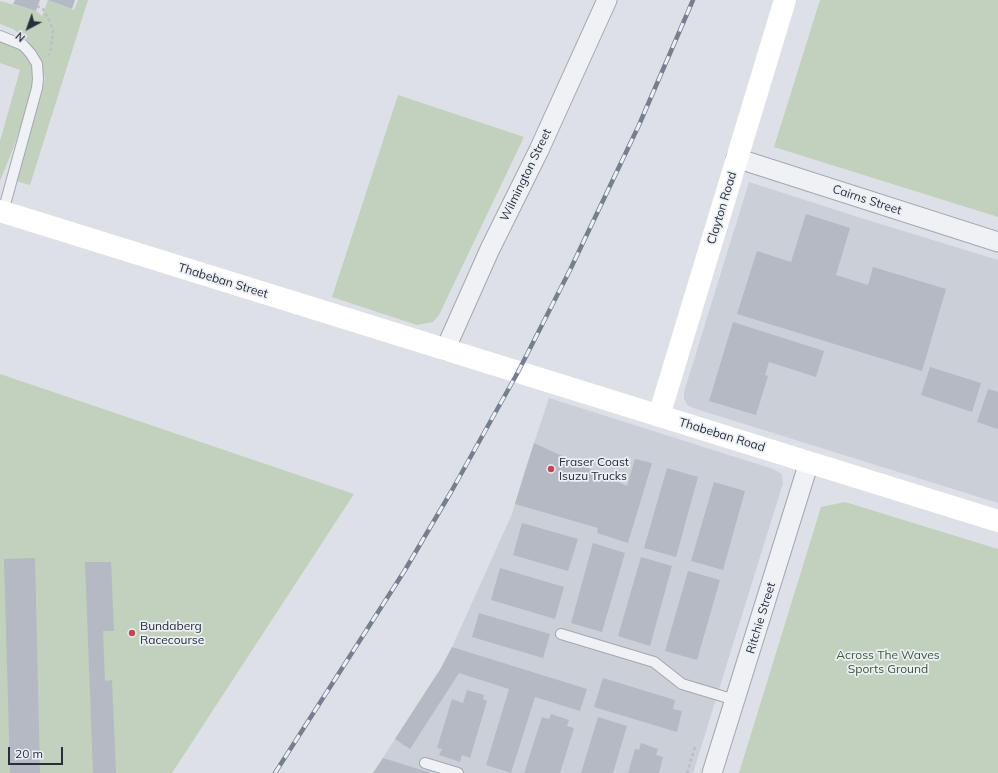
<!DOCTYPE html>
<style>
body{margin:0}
#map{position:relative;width:998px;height:773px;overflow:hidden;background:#dde0e6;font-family:Mulish,sans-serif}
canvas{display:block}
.north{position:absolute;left:8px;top:8px;width:40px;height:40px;-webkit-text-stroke:3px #eceff4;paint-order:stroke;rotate:221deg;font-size:11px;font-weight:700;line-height:16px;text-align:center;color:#272e3c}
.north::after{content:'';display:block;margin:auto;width:14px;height:18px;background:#272e3c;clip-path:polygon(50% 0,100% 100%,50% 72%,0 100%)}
.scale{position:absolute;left:8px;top:747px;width:55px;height:18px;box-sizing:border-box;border:2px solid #272e3c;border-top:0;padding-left:5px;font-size:12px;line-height:14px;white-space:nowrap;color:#272e3c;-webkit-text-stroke:3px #eceff4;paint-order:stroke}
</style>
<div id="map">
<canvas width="998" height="773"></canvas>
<div class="north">N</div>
<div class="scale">20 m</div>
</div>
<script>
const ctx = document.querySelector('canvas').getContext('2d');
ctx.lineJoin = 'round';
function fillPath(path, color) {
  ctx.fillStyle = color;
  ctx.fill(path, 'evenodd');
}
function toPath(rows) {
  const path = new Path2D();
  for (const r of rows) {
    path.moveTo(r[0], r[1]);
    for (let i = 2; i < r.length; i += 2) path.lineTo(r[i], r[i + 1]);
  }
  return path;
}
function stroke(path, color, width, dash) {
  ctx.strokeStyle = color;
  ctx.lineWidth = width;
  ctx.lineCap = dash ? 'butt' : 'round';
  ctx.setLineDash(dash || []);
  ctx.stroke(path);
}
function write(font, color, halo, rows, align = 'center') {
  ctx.font = font + ' Mulish,sans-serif';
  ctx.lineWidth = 3.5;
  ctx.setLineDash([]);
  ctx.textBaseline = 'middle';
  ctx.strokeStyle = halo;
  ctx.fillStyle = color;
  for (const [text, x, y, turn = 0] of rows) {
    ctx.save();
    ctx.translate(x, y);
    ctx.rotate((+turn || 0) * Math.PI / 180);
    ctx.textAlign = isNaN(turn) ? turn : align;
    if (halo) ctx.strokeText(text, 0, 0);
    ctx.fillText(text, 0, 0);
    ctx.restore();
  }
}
fillPath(toPath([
 [749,182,861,218,998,260,998,503,696,409,689,406,686,403,684,398,684,392],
 [549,398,773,469,782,474,783,483,693,773,373,773,441,668,452,647,512,514,523,476]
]), '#cbcfd8');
fillPath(toPath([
 [48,0,74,10,78,0,88,0,30,185,16,181,39,103,45,79,40,60,28,41,13,29,0,24,0,1,36,11,42,16],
 [820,0,998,0,998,217,774,147],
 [0,41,17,48,24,53,30,62,33,71,33,81,29,101,13,149,0,181,0,141,20,70,0,63],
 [398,95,524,137,439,315,433,322,417,325,332,297],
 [0,374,354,494,172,773,0,773],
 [845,502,998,549,998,773,739,773,821,507]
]), '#c2d0be');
fillPath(toPath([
 [15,0,40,0,36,11,13,4],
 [48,0,75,0,72,9],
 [806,214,850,228,836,275,868,285,873,267,946,289,922,371,737,314,757,251,791,262],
 [733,322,824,351,816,377,769,362,765,375,768,376,756,415,709,401],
 [930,367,981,383,972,412,921,395],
 [988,389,998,392,998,429,977,422],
 [534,443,627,486,635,459,652,463,628,543,597,533,598,528,515,504],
 [667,468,698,477,676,557,644,548],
 [714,482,745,491,723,570,691,561],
 [522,523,578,539,568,571,513,555],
 [593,543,625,553,602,632,571,623],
 [641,557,672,566,650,646,618,636],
 [35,558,40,773,10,773,4,559],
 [85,562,111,562,114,631,103,631,105,681,112,680,116,773,93,773],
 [500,568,564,587,555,619,491,600],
 [688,571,720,580,697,660,665,651],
 [479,613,550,634,543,658,472,637],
 [452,647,587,689,580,711,535,697,511,773,486,765,509,689,459,673,410,749,395,739,441,668],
 [603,678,675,700,673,709,682,711,677,732,594,707],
 [467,690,484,695,483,699,487,701,470,758,462,755,460,762,439,755,442,749,437,748,452,699,463,703],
 [551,714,569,720,567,726,574,728,560,773,524,773,542,717,549,719],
 [598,717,627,726,613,773,581,773],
 [641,743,658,749,656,755,663,757,659,773,628,773,635,749,639,750],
 [383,758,431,773,373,773]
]), '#b4b9c3');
const lane = toPath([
 [0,36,23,45,31,54,37,64,38,79,37,88,3,212],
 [561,634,654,662,682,684,735,700],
 [425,763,458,773]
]);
const street = toPath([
 [736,158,998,242],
 [445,350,490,249,539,150,607,0],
 [712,773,809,462]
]);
stroke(lane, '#a3a7b0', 12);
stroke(street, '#a3a7b0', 21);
stroke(toPath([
 [37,6,43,9,50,22,53,31,51,48,49,55],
 [687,773,695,747]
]), '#bbbec5', 2.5, [3, 3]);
stroke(lane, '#eff1f5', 10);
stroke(street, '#eff1f5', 19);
stroke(toPath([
 [0,211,998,521],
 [659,416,785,0]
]), '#fff', 22);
const rail = toPath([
 [275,773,405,570,451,492,518,372,570,270,639,125,693,0]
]);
stroke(rail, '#777f8f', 4.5);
stroke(rail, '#eceff4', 3, [9]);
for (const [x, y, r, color] of [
 [551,469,4,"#c94452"],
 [132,633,4,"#c94452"]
]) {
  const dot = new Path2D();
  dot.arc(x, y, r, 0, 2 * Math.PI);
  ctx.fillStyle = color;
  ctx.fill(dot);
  stroke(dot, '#eceff4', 1.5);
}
write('12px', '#272e3c', '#eceff4', [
 ["Wilmington Street",526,175,-64],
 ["Cairns Street",867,200,18],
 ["Clayton Road",722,208,-73],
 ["Thabeban Street",223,281,17],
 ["Thabeban Road",722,435,17],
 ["Ritchie Street",761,618,-73]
]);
write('12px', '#272e3c', '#eceff4', [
 ["Fraser Coast",559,462],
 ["Isuzu Trucks",559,476],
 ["Bundaberg",140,626],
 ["Racecourse",140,640]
], 'left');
write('12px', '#3a5835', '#eceff4', [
 ["Across The Waves",888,655],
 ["Sports Ground",888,669]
]);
</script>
